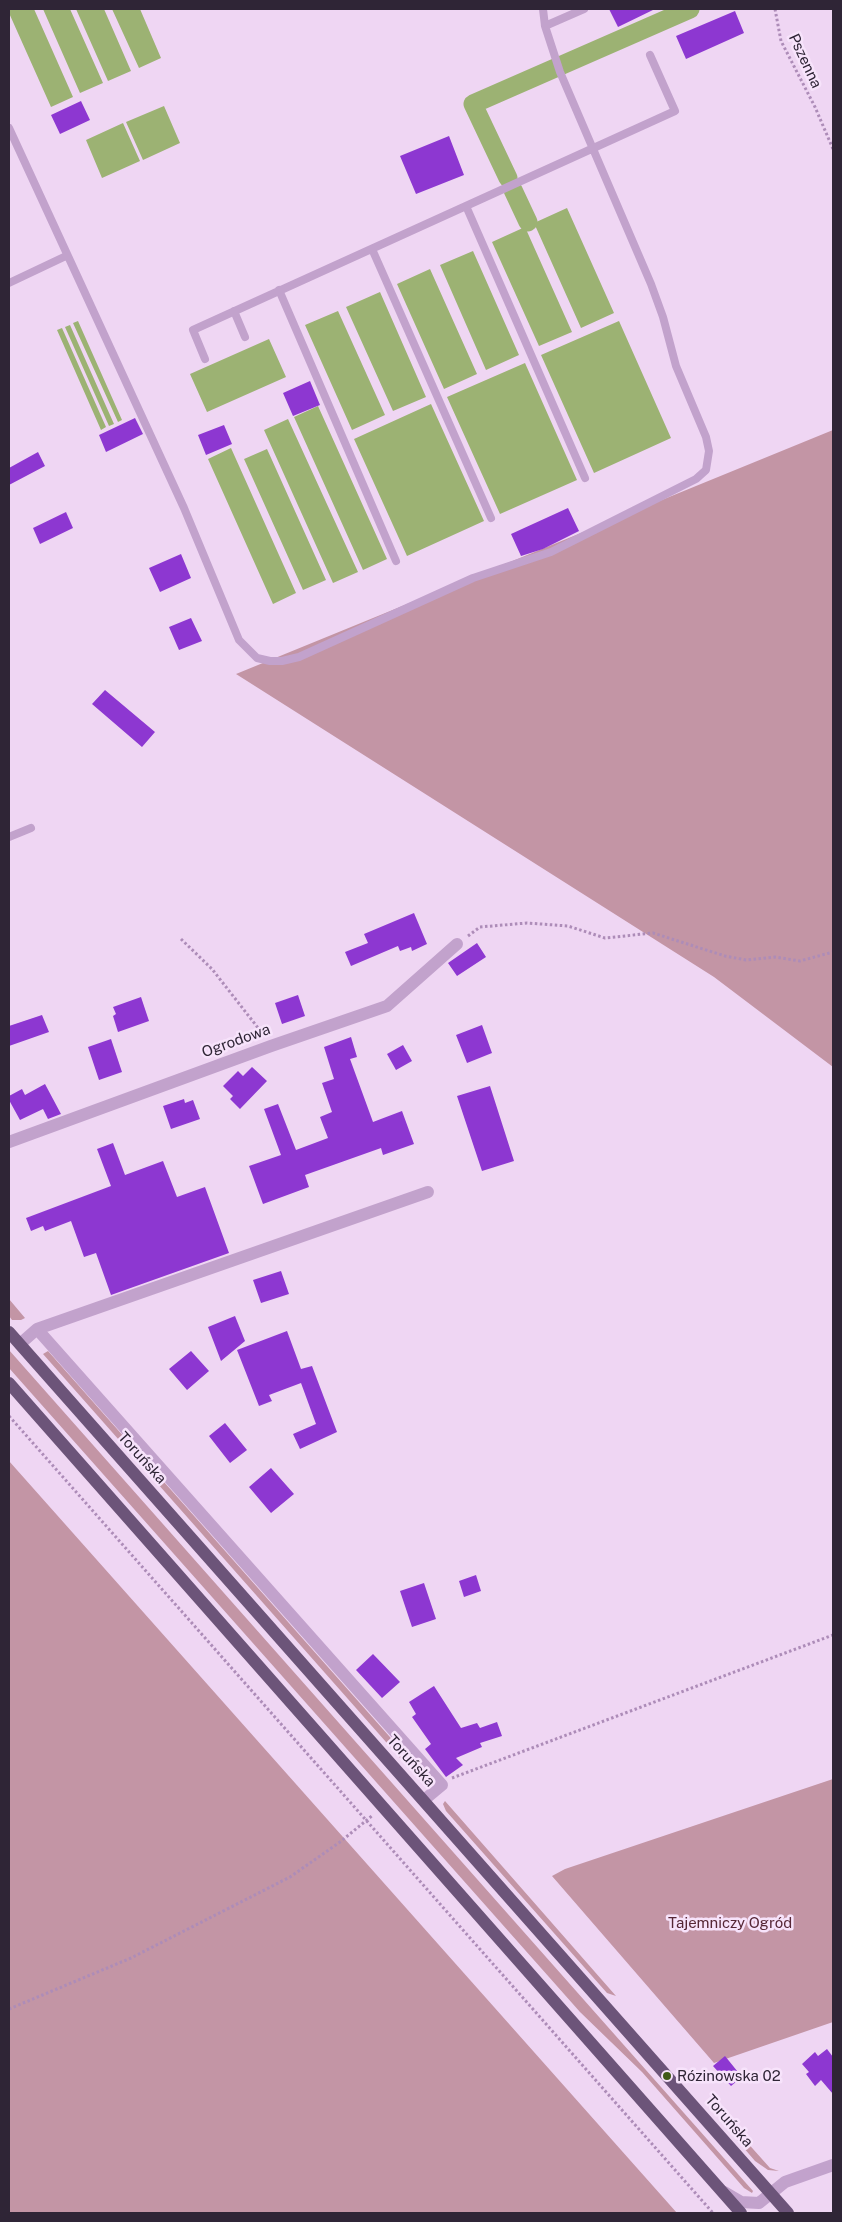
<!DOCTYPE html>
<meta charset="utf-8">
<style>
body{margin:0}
#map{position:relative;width:842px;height:2222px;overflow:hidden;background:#efd6f3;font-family:"Public Sans",sans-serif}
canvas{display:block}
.frame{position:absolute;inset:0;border:10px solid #2f2536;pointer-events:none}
</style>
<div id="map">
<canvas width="842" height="2222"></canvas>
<div class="frame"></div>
</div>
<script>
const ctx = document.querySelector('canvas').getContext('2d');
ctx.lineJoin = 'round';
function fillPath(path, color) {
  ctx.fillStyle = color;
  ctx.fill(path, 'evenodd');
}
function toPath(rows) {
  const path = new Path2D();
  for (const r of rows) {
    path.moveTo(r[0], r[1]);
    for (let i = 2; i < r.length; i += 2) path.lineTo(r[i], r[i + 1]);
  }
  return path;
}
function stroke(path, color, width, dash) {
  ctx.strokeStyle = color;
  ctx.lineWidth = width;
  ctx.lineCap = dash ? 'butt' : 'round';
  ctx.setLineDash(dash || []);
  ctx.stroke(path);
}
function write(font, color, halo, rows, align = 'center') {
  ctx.font = font + ' "Public Sans",sans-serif';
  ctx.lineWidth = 5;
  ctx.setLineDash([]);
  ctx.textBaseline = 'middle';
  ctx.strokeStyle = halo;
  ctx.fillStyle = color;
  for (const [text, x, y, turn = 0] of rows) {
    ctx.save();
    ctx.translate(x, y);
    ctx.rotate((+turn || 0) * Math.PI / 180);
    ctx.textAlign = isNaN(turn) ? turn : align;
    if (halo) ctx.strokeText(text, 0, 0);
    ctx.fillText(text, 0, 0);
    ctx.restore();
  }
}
fillPath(toPath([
 [833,430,833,1067,714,977,236,674],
 [9,1299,25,1318,21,1320,12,1320,9,1316],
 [9,1350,753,2191,752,2193,744,2188,642,2072,580,2012,9,1368],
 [48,1351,428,1780,428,1785,424,1785,43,1354],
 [9,1461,677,2213,9,2213],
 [833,1779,833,2022,714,2063,552,1876,565,1869],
 [445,1801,616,1996,607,1993,446,1811,443,1804],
 [720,2112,770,2168,779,2171,768,2170,755,2161,731,2133,720,2117]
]), '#c395a5');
fillPath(toPath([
 [9,9,34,9,73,97,51,107,9,13],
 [43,9,70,9,103,83,80,93],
 [76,9,104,9,131,71,108,81],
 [112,9,140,9,161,58,139,68],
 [164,106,180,143,143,160,126,122],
 [123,123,140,161,102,178,86,140],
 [567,208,614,313,581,328,534,223],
 [525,227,572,332,539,346,492,242],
 [473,251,519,355,486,370,440,265],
 [430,269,477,374,444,389,397,284],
 [380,292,426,397,393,411,346,307],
 [338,311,385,415,352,430,305,325],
 [78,321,122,420,118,422,73,323],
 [619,321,671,438,594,473,541,355],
 [70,325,114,424,109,426,65,327],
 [62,328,106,427,101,430,57,330],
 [269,339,286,377,207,412,190,374],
 [525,363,577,480,500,514,447,397],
 [431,404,484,521,407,556,354,439],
 [318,406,387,559,363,570,294,417],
 [288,419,358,572,333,583,264,430],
 [231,448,296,593,273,604,208,459],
 [267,449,326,580,303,590,244,459]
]), '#9cb273');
stroke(toPath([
 [508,178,473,104,690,9],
 [513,190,528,222]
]), '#9cb273', 19);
fillPath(toPath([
 [609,9,655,9,618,27],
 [735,11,744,33,686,59,676,36],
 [81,101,90,120,60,134,51,115],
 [449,136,464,175,416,194,400,156],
 [310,381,320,405,293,416,283,393],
 [135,418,143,434,106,452,99,435],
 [224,425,232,444,206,455,198,435],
 [38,452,45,466,9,485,9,468],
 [568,508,579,531,543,549,521,556,511,534],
 [66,512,73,528,40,544,33,528],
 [181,554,191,578,160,592,149,568],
 [191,618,202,641,179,650,169,627],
 [105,690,155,732,142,747,92,704],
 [414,913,427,944,412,951,411,947,400,951,398,946,351,966,345,952,368,943,364,934],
 [477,943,486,957,457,976,448,963],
 [298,995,305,1016,282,1024,275,1003],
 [141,997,149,1021,118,1032,113,1016,116,1014,113,1007],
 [42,1015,49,1032,9,1046,9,1026],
 [482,1025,492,1053,467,1063,456,1035],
 [351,1037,357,1057,350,1059,373,1122,402,1111,414,1144,383,1155,381,1148,305,1175,309,1187,263,1204,249,1166,281,1155,264,1109,278,1104,296,1150,328,1138,320,1117,332,1112,322,1083,334,1079,324,1047],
 [111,1039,122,1072,99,1080,88,1047],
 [403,1045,412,1061,396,1070,387,1054],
 [252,1067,267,1081,240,1109,230,1099,233,1096,223,1086,238,1071,243,1076],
 [45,1084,61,1114,48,1119,43,1109,20,1120,9,1100,9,1096,22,1089,25,1095],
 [490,1086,514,1161,482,1171,457,1096],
 [184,1099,185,1103,193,1100,200,1119,171,1129,163,1106],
 [113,1143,125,1175,163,1161,177,1197,205,1187,229,1253,111,1295,96,1253,84,1257,71,1221,45,1231,43,1226,31,1231,26,1218,111,1186,97,1149],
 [281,1271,289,1294,261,1303,253,1280],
 [235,1316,245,1341,221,1361,208,1327],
 [287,1331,301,1369,312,1366,337,1432,300,1449,293,1434,316,1424,301,1383,269,1395,272,1401,259,1406,237,1350],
 [191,1351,209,1371,187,1390,169,1369],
 [225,1423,247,1450,230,1463,209,1436],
 [271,1468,294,1494,271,1513,249,1487],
 [476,1575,481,1591,464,1597,459,1581],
 [424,1583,436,1619,412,1627,400,1591],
 [373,1654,400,1682,382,1698,356,1670],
 [434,1686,461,1728,477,1723,480,1728,497,1722,502,1736,480,1743,482,1747,456,1758,463,1765,446,1777,425,1749,431,1744,412,1717,416,1714,409,1702],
 [827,2049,833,2057,833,2094,821,2080,815,2086,806,2074,809,2072,802,2064,815,2052,818,2056],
 [725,2056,742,2077,731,2086,713,2066]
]), '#8d37d1');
stroke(toPath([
 [775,9,781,41,815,107,833,149],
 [468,936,480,927,527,923,568,926,605,938,653,933,725,956,746,960,775,957,800,961,833,952],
 [181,939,212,969,262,1033],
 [9,1416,713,2213],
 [452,1778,833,1635],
 [9,2009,131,1958,290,1877,340,1842,373,1815]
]), '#ad8cb8', 3, [2.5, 2.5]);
stroke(toPath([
 [545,26,584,9],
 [9,128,184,508,239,640,257,658,270,661,282,661,299,657,473,578,551,552,696,479,706,470,709,451,706,437,676,366,663,317,651,284,560,72,545,26,543,9],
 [466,206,585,478],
 [372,249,491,518],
 [9,283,66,256],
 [279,290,396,561],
 [234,311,245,337],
 [205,359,193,330,675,111,650,55],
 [9,837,31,828]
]), '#c2a2cc', 8);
stroke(toPath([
 [9,1142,271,1046,387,1006,457,944],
 [37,1329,428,1192],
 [20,1344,37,1329,442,1785,424,1800],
 [724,2192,741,2202,759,2203,785,2182,833,2165]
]), '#c2a2cc', 12);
stroke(toPath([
 [9,1332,788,2213],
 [9,1383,741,2213]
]), '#6c5479', 12);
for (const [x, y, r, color] of [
 [667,2076,5,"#405a17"]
]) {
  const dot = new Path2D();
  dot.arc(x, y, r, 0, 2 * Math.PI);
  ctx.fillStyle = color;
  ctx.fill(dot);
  stroke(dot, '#f7e3fb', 2);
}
write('15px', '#2f2536', '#f7e3fb', [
 ["Pszenna",805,61,65],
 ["Ogrodowa",236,1041,-20],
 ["Toruńska",142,1458,48],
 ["Toruńska",411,1761,48],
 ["Toruńska",729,2121,49]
]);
write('15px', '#562736', '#f7e3fb', [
 ["Tajemniczy Ogród",730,1923]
]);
write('15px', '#2f2536', '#f7e3fb', [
 ["Rózinowska 02",677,2076]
], 'left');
</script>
